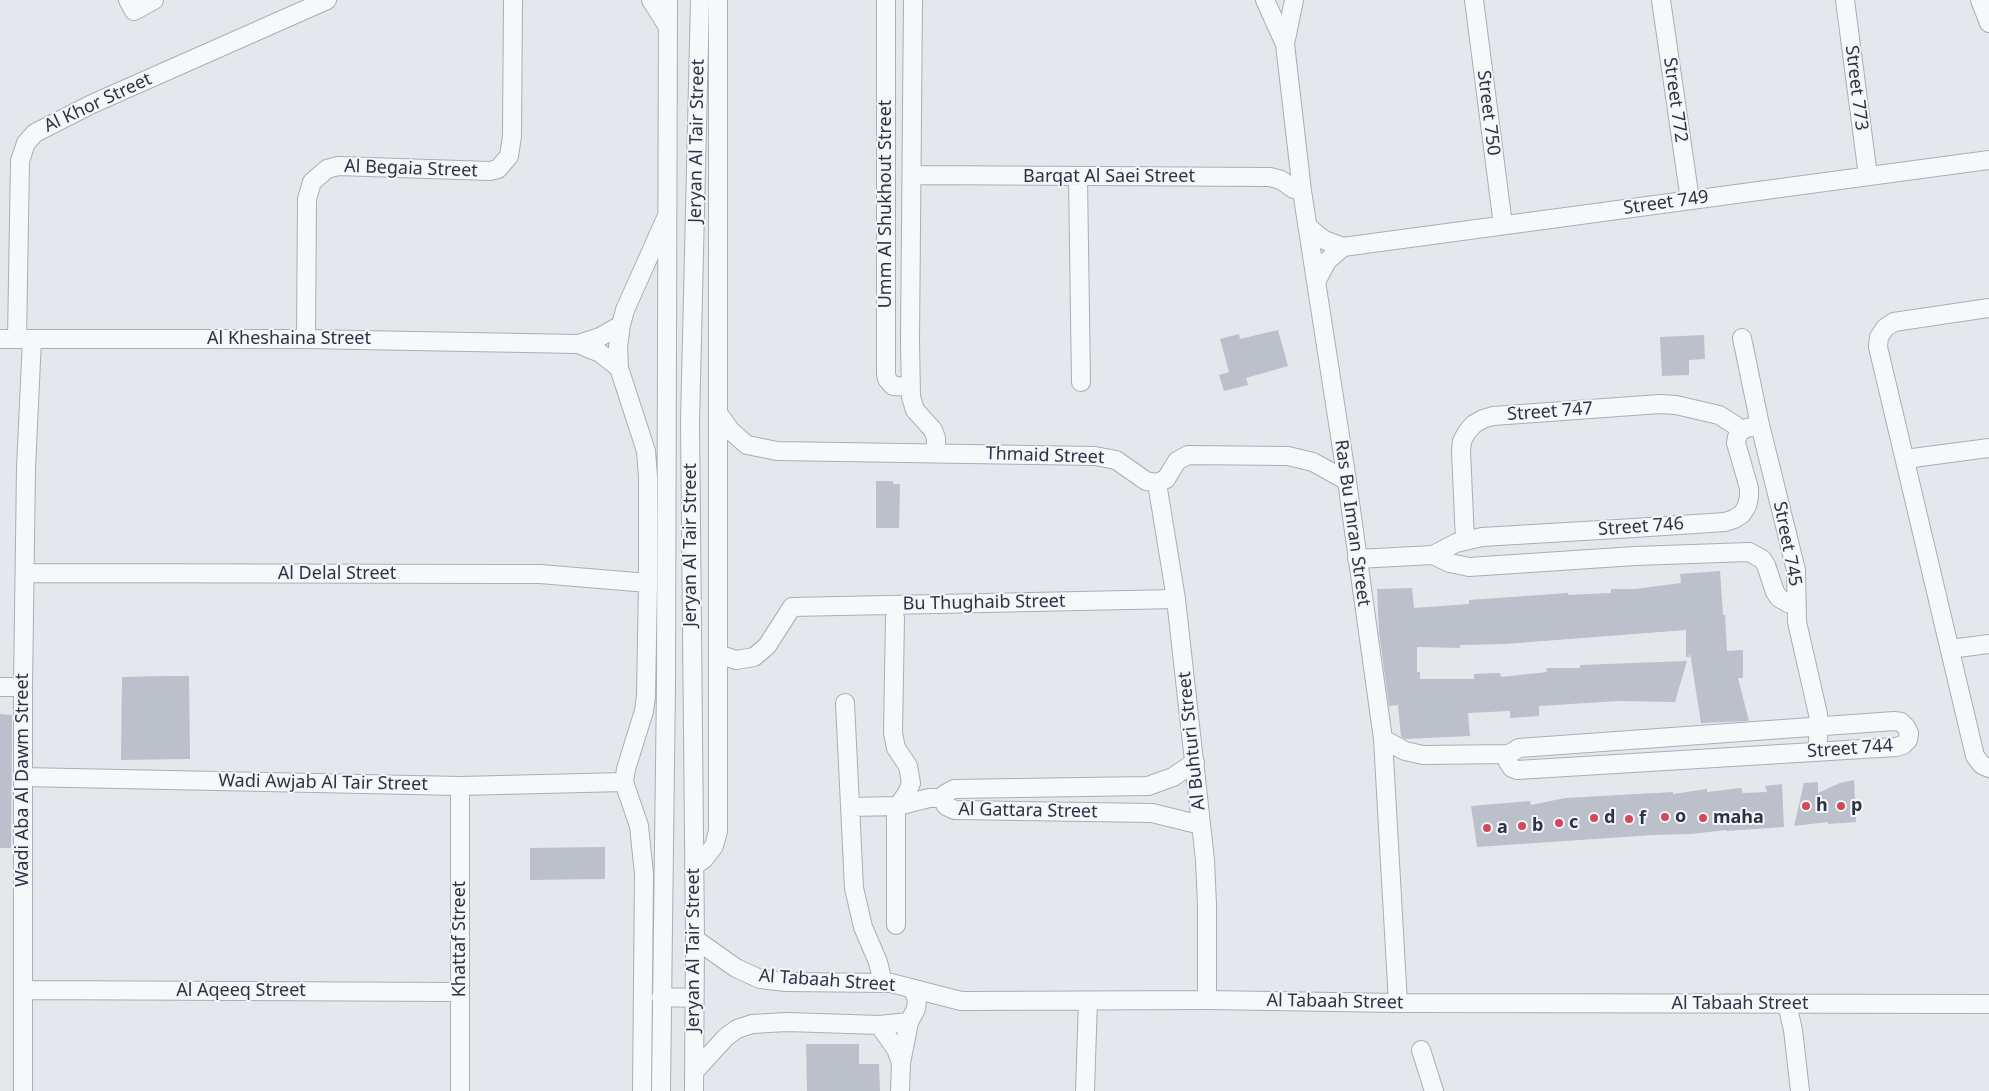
<!DOCTYPE html>
<style>
body{margin:0}
canvas{display:block;background:#e4e7ec}
</style>
<canvas width="1989" height="1091"></canvas>
<script>
const ctx = document.querySelector('canvas').getContext('2d');
ctx.lineJoin = 'round';
function fillPath(path, color) {
  ctx.fillStyle = color;
  ctx.fill(path, 'evenodd');
}
function toPath(rows) {
  const path = new Path2D();
  for (const r of rows) {
    path.moveTo(r[0], r[1]);
    for (let i = 2; i < r.length; i += 2) path.lineTo(r[i], r[i + 1]);
  }
  return path;
}
function stroke(path, color, width, dash) {
  ctx.strokeStyle = color;
  ctx.lineWidth = width;
  ctx.lineCap = dash ? 'butt' : 'round';
  ctx.setLineDash(dash || []);
  ctx.stroke(path);
}
function write(font, color, halo, rows, align = 'center') {
  ctx.font = font + ' "Noto Sans",sans-serif';
  ctx.lineWidth = 4;
  ctx.setLineDash([]);
  ctx.textBaseline = 'middle';
  ctx.strokeStyle = halo;
  ctx.fillStyle = color;
  for (const [text, x, y, turn = 0] of rows) {
    ctx.save();
    ctx.translate(x, y);
    ctx.rotate((+turn || 0) * Math.PI / 180);
    ctx.textAlign = isNaN(turn) ? turn : align;
    if (halo) ctx.strokeText(text, 0, 0);
    ctx.fillText(text, 0, 0);
    ctx.restore();
  }
}
fillPath(toPath([
 [1278,330,1288,366,1246,378,1248,385,1224,391,1219,375,1229,372,1220,339,1239,334,1240,339],
 [1704,335,1705,359,1689,360,1689,375,1662,376,1660,337],
 [876,481,893,481,893,484,900,484,899,528,876,528],
 [1720,571,1723,615,1725,615,1727,651,1743,650,1743,678,1738,678,1749,721,1701,723,1690,653,1689,657,1686,657,1686,630,1505,644,1460,645,1460,648,1417,647,1417,672,1420,672,1420,679,1474,679,1474,674,1500,673,1501,677,1547,672,1546,668,1580,668,1580,665,1687,661,1675,702,1618,701,1539,706,1539,716,1510,718,1510,711,1468,713,1470,736,1405,739,1401,737,1398,705,1389,706,1379,632,1377,589,1412,588,1414,608,1469,604,1469,600,1568,593,1568,595,1611,593,1611,589,1635,589,1681,583,1680,574],
 [164,676,189,676,190,759,121,760,122,677],
 [0,714,12,715,11,848,0,848],
 [1854,780,1856,822,1828,824,1828,822,1794,826,1804,783,1818,782,1818,793,1840,783],
 [1782,784,1784,827,1726,831,1726,830,1691,834,1653,835,1477,847,1471,806,1530,801,1531,805,1565,798,1673,792,1673,794,1707,789,1707,792,1741,788,1743,793,1767,792,1765,786],
 [605,847,605,879,530,880,530,848],
 [806,1044,859,1044,859,1064,879,1064,880,1091,807,1091]
]), '#bbc0ca');
const minor = toPath([
 [128,0,134,11,154,0],
 [651,0,668,27],
 [886,0,886,374,887,379,893,386,911,387],
 [913,0,910,341,911,397,915,410,933,430,936,438,936,453],
 [1265,0,1285,44],
 [1294,0,1285,44,1302,191,1347,481,1383,739,1398,1003],
 [1474,0,1503,225],
 [1661,0,1690,200],
 [1845,0,1868,176],
 [1980,0,1989,23],
 [913,175,1270,177,1281,180,1294,189,1302,191],
 [1078,177,1081,382],
 [1308,227,1324,240,1343,247,1989,160],
 [1317,280,1327,261,1343,247],
 [1989,308,1894,322,1885,328,1879,337,1878,347,1975,756,1982,765,1989,768],
 [1742,338,1760,425,1796,570,1797,622,1818,714,1819,727,1817,752],
 [0,339,306,339,578,344,600,337,621,325],
 [17,339,20,161,26,143,35,133,92,104,327,0],
 [306,339,307,199,312,182,327,169,338,166,490,171,498,169,509,156,512,136,513,0],
 [578,344,600,353,619,368],
 [718,413,731,431,747,445,777,451,1095,456,1116,460,1146,481,1157,483,1166,479,1177,461,1188,455,1288,456,1313,462,1347,481],
 [1905,459,1989,448],
 [1157,483,1176,599,1205,860,1207,905,1207,1000],
 [1465,540,1461,451,1462,441,1467,432,1474,424,1483,419,1493,416,1660,404,1676,405,1719,415,1735,425,1741,431],
 [1433,555,1450,563,1469,567,1635,556,1749,552,1762,559,1766,565,1775,592,1779,598,1790,604,1796,604],
 [1357,559,1433,555,1456,543,1482,537,1634,528,1725,522,1734,519,1742,514,1747,506,1749,497,1749,488,1736,443,1737,437,1741,431,1747,428,1760,425],
 [25,573,510,574,540,574,648,583],
 [895,618,893,733,896,748,908,766,911,783,907,793,898,806,896,812,896,925],
 [1950,649,1989,644],
 [718,654,736,660,754,657,767,646,792,607,1176,599],
 [0,687,23,687],
 [845,703,854,888,863,927,878,962,883,983],
 [1894,721,1901,722,1906,727,1909,733,1908,740,1903,745,1896,747,1517,770,1512,768,1508,762,1509,754,1519,748,1894,721],
 [1383,739,1405,751,1423,755,1509,754],
 [1195,762,1173,777,1148,786,954,789,945,794,944,802,946,806,955,810,1152,813,1201,825],
 [23,777,460,786,624,782],
 [850,807,898,806,929,798,944,798],
 [694,866,704,859,714,846,718,831,718,0],
 [695,939,736,968,760,979,786,982,891,983,961,1001,1207,1000,1398,1003,1989,1004],
 [23,990,460,992],
 [661,997,694,998],
 [1787,1004,1793,1030,1800,1091],
 [879,1025,896,1049,901,1063],
 [1421,1050,1434,1091],
 [694,1072,726,1037,737,1029,752,1024,787,1022,879,1025,909,1022],
 [23,1091,23,687,26,468,32,339],
 [460,1091,460,786],
 [642,1091,644,874,639,826,624,782,626,769,644,711,646,696,648,583,648,477,646,451,619,368,618,347,621,325,625,310,666,218],
 [661,1091,666,683,668,0],
 [694,1091,695,939,690,422,700,0],
 [900,1091,901,1063,909,1022,916,1009,917,1000,913,990],
 [1085,1091,1088,1001]
]);
stroke(minor, '#a9aeb7', 20);
stroke(minor, '#f7f8fa', 18);
for (const [x, y, r, color] of [
 [1806,806,5,"#d1495b"],
 [1841,806,5,"#d1495b"],
 [1665,817,5,"#d1495b"],
 [1594,818,5,"#d1495b"],
 [1703,818,5,"#d1495b"],
 [1629,819,5,"#d1495b"],
 [1559,823,5,"#d1495b"],
 [1522,826,5,"#d1495b"],
 [1487,828,5,"#d1495b"]
]) {
  const dot = new Path2D();
  dot.arc(x, y, r, 0, 2 * Math.PI);
  ctx.fillStyle = color;
  ctx.fill(dot);
  stroke(dot, '#f4f6f9', 2);
}
write('18px', '#2b3445', '#f4f6f9', [
 ["Street 773",1856,88,83],
 ["Street 772",1675,100,82],
 ["Al Khor Street",98,103,-25],
 ["Street 750",1488,113,83],
 ["Jeryan Al Tair Street",697,141,-89],
 ["Al Begaia Street",411,169,2],
 ["Barqat Al Saei Street",1109,177],
 ["Street 749",1666,203,-8],
 ["Umm Al Shukhout Street",886,204,-90],
 ["Al Kheshaina Street",289,339],
 ["Street 747",1550,412,-4],
 ["Thmaid Street",1045,456,2],
 ["Ras Bu Imran Street",1352,523,82],
 ["Street 746",1641,527,-4],
 ["Street 745",1787,544,79],
 ["Jeryan Al Tair Street",691,545,-90],
 ["Al Delal Street",337,574],
 ["Bu Thughaib Street",984,603,-1],
 ["Al Buhturi Street",1192,741,-96],
 ["Street 744",1850,749,-4],
 ["Wadi Aba Al Dawm Street",23,780,-90],
 ["Wadi Awjab Al Tair Street",323,783,1],
 ["Al Gattara Street",1028,811,1],
 ["Khattaf Street",460,939,-90],
 ["Jeryan Al Tair Street",694,950,-90],
 ["Al Tabaah Street",827,981,4],
 ["Al Aqeeq Street",241,991],
 ["Al Tabaah Street",1335,1002,1],
 ["Al Tabaah Street",1740,1004]
]);
write('bold 18px', '#2b3445', '#f4f6f9', [
 ["h",1816,806],
 ["p",1851,806],
 ["o",1675,817],
 ["d",1604,818],
 ["maha",1713,818],
 ["f",1639,819],
 ["c",1569,823],
 ["b",1532,826],
 ["a",1497,828]
], 'left');
</script>
